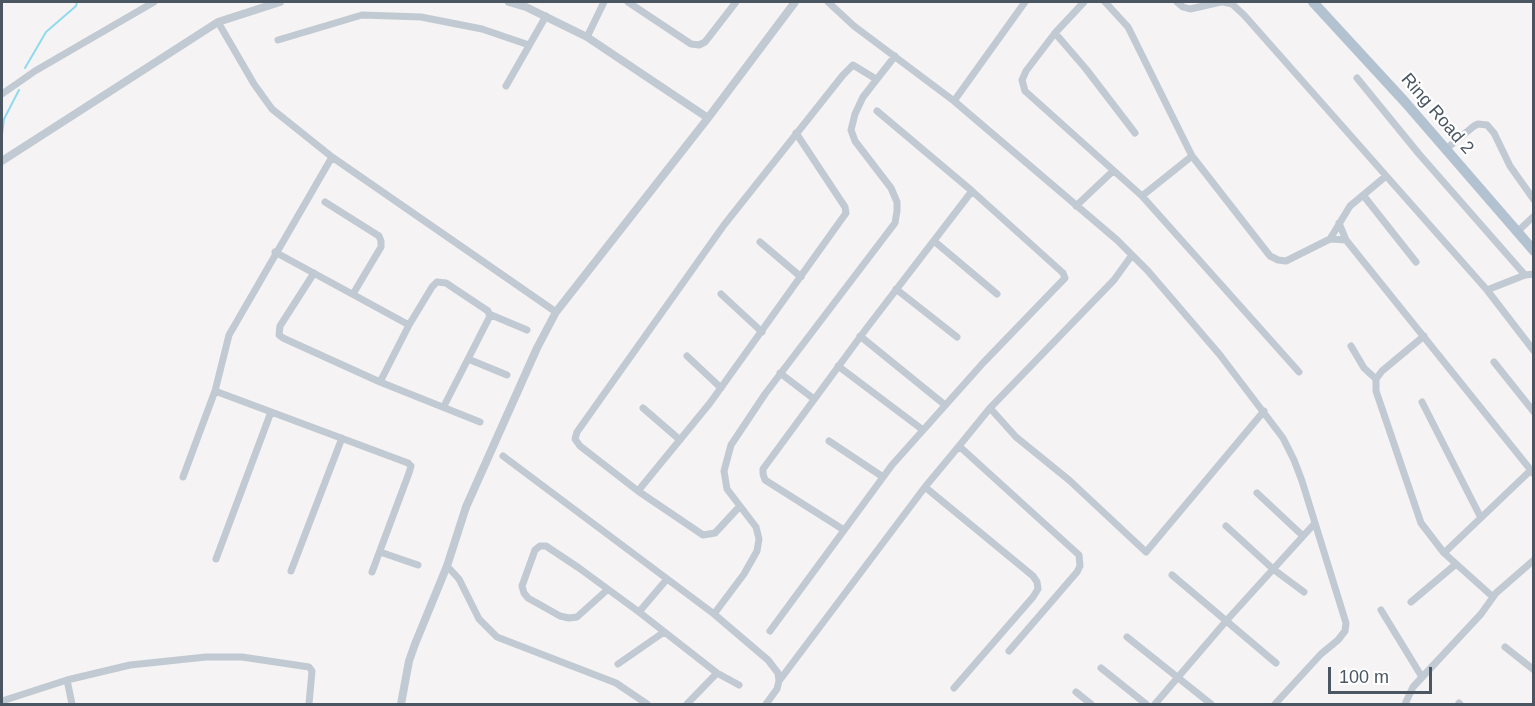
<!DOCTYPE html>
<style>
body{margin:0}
#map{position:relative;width:1535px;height:706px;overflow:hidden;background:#f5f3f3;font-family:Helvetica,sans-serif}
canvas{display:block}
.frame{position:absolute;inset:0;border:3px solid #4a5661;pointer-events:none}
.scale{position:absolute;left:1328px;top:667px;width:104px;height:27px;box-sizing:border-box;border:3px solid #4a5661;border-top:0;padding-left:8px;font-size:18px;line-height:21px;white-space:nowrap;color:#4a5661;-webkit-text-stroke:4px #fff;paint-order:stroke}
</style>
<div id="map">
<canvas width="1535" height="706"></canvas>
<div class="frame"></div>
<div class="scale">100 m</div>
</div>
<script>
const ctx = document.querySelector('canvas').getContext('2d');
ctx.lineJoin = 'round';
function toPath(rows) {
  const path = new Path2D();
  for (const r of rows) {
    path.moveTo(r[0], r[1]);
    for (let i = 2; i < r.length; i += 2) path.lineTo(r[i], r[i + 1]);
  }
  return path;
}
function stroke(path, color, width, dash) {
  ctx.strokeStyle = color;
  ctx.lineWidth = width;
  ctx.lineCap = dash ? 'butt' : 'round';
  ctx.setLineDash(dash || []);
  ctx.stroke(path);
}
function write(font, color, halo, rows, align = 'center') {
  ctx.font = font + ' Helvetica,sans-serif';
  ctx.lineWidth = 4.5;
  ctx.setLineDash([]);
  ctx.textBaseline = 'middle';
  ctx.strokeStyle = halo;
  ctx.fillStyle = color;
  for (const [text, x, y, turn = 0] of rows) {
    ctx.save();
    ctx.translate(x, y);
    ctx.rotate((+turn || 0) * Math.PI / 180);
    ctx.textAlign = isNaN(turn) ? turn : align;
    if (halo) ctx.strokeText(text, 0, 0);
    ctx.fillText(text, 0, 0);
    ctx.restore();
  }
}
stroke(toPath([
 [25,68,46,32,76,6,77,2],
 [2,135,4,119,19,90]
]), '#90daee', 2);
stroke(toPath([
 [628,2,691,44,699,45,705,42,736,2],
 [828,2,854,26,954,101,1117,240,1148,271,1220,355,1283,438,1294,460,1302,481,1346,623,1345,631,1338,640,1321,654,1275,704],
 [1084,2,1055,33,1026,71,1022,80,1025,91,1142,196,1299,372],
 [1105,2,1128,27,1192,156,1270,256,1278,260,1286,261,1330,239,1346,240],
 [1177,2,1183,7,1190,9,1221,2],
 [1223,2,1232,4,1244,15,1487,290,1534,351],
 [218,22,254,84,272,109,332,157,556,312],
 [1055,33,1086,69,1135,133],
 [587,37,604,2],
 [278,40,362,15,421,17,482,29,529,45],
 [1357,78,1419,154,1525,275],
 [506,86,546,16],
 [2,94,35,71,154,2],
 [954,101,1025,2],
 [1446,149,1474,126,1478,124,1487,125,1494,133,1510,166,1534,200],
 [1363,195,1416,262],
 [1142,196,1192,156],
 [325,202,379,236,381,241,381,247,353,294],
 [1076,206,1113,171],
 [1339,223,1346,240,1534,474],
 [1517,232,1534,216],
 [1330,239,1350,206,1386,176],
 [934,241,997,294],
 [760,242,801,277],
 [275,252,409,325],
 [314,273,280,326,279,335,283,338,380,382,480,422],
 [896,289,957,337],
 [1487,290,1525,275,1534,274],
 [721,294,762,332],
 [489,314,527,330],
 [860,336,945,405],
 [1424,336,1382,371,1376,379,1376,391,1421,523,1444,553,1493,597],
 [1351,346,1364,368,1376,379],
 [687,356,721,388],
 [468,359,507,375],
 [1494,362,1534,412],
 [838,366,923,430],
 [780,373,814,399],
 [380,382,409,325,432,287,437,282,446,283,488,311,490,316,444,406],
 [215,391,408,463,411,466,409,473,372,572],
 [1422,402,1481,518],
 [643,408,680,440],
 [990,408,1016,437,1069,480,1146,552,1264,411],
 [829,441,883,477],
 [959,446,1079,555,1080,566,1077,572,1009,651],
 [503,456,714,614,768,660,778,673,779,681,777,689,766,704],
 [183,477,215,391,229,335,332,157],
 [925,487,1033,576,1037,582,1038,589,1033,597,954,688],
 [638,491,710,403,846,213,845,207,796,133],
 [1257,493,1303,536],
 [740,506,715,533,703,535,638,491,580,446,575,439,577,432,724,225,843,75,853,65,876,79],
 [1226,526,1273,569,1304,592],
 [844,530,765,480,763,474,763,469,866,329,972,191],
 [380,552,418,565],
 [1444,553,1531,470],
 [216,559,271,412],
 [447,566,459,579,479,619,497,637,616,683,647,704],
 [291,571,342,438],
 [1172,575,1276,663],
 [607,590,577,617,569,618,560,616,528,598,524,593,522,586,535,550,540,546,546,546,579,568,639,612,717,673,739,685],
 [1411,602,1456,564],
 [1381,610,1422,677],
 [639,612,667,579],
 [714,614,744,574,757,551,759,539,756,527,727,489,724,471,731,445,765,394,895,223,897,211,897,202,891,188,855,141,851,130,855,114,863,97,895,56],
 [770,631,892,465,983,363,1065,278,1063,273,972,191,877,111],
 [1127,637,1211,704],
 [1505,647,1534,670],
 [618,664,664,632],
 [1101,668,1146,704],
 [67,680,72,704],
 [779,681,925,487,959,446,990,408,1114,280,1132,255],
 [1076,692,1091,704],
 [2,701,67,680,130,665,206,657,242,657,309,667,312,671,309,704],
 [1459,703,1460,704],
 [687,704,717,673],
 [1155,704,1227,620,1315,523],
 [1405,704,1413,687,1481,614,1496,593,1534,560]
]), '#c1cad2', 7);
stroke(toPath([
 [509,2,526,7,587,37,708,118],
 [2,161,218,22,280,2],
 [401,704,409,661,415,644,447,566,466,507,537,348,556,312,708,118,795,2]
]), '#c1cad2', 8);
stroke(toPath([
 [1313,2,1405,102,1534,251]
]), '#b3c2d1', 10);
write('18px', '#4a5661', '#fff', [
 ["Ring Road 2",1437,114,49]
]);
</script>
